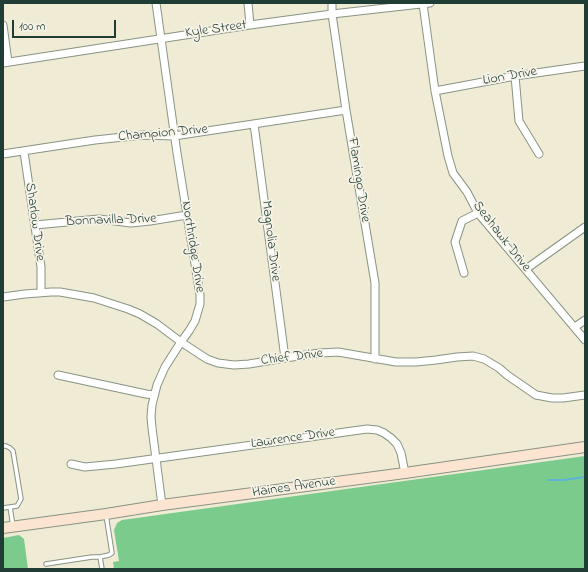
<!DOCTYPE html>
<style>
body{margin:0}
#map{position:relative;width:588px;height:572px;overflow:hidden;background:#f0ebd5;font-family:"Indie Flower",sans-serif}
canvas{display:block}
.frame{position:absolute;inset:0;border:4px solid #1f3d34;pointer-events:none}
.scale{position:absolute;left:12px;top:20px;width:104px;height:18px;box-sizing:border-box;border:2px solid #1f3d34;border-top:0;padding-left:5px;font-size:12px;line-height:14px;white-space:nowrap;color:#1f3d34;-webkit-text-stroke:3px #f7f3e8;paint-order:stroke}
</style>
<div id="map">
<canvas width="588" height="572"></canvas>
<div class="frame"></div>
<div class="scale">100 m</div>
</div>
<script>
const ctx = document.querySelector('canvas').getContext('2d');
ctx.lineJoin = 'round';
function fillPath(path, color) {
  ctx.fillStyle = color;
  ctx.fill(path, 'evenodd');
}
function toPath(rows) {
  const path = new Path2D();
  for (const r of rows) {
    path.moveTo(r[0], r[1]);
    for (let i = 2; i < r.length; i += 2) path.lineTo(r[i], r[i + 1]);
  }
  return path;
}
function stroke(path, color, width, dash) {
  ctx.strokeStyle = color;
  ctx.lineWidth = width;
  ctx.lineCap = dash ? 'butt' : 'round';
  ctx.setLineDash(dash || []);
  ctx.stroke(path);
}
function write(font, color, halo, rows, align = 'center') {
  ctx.font = font + ' "Indie Flower",sans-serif';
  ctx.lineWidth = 3.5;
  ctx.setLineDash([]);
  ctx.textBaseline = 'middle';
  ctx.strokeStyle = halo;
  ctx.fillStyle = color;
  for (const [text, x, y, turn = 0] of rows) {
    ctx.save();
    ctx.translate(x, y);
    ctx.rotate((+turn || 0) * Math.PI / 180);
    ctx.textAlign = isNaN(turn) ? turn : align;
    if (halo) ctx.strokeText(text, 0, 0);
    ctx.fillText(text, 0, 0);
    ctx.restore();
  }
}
fillPath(toPath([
 [585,456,585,569,114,569,113,562,119,561,114,530,117,523,122,520],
 [19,535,24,539,28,569,3,569,3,538]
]), '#7bcb8c');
stroke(toPath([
 [548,480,564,480,585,477]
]), '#5eb3da', 2);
const service = toPath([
 [3,446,6,446,10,448,13,451,21,499,17,506,3,508],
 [10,507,13,526],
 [100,557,102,569],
 [46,564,92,557,100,557,109,555,112,553,106,515]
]);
const minor = toPath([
 [156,3,177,153,200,295,200,304,195,321,189,331,181,342,165,367,157,385,152,405,151,417,152,428,162,505],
 [248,3,250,25],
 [332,3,332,14,346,110,375,283,375,359],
 [423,4,435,91,448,156,453,173,467,192,478,213,585,340],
 [3,25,8,62],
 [3,63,250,25,332,14,430,3],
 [515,76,519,121,539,154],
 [435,91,515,76,585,66],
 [254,124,285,358],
 [24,152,41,267,41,292],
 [3,154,95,140,143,135,174,136,346,110],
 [35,225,99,219,131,223,150,221,187,215],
 [526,269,585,227],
 [464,273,455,242,462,221,478,213],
 [3,297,25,294,51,292,60,292,94,298,128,309,140,314,157,324,181,342,207,359,218,363,234,365,249,364,285,358,320,353,338,352,396,362,416,362,436,360,457,357,473,356,484,359,499,368,507,375,536,395,552,398,563,398,585,395],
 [575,327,585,320],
 [58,375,146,394,154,395],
 [71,464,85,467,116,464,367,429,377,430,384,433,391,438,397,444,401,453,405,473]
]);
const secondary = toPath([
 [3,528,106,514,162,505,405,473,585,447]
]);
stroke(service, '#889484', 5.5);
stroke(minor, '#889484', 9);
stroke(secondary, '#889484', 12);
stroke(service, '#fff', 3.5);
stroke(minor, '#fff', 7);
stroke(secondary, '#fce5d0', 10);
write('14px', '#1f3d34', '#f7f3e8', [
 ["Kyle Street",216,30,-8],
 ["Lion Drive",510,77,-10],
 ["Champion Drive",163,134,-5],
 ["Flamingo Drive",358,180,81],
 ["Bonnavilla Drive",111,221,-2],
 ["Sharlow Drive",34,222,82],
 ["Seahawk Drive",501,237,52],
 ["Magnolia Drive",270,241,83],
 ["Northridge Drive",192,247,81],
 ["Chief Drive",292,358,-7],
 ["Lawrence Drive",293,439,-8],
 ["Haines Avenue",294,488,-8]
]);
</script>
